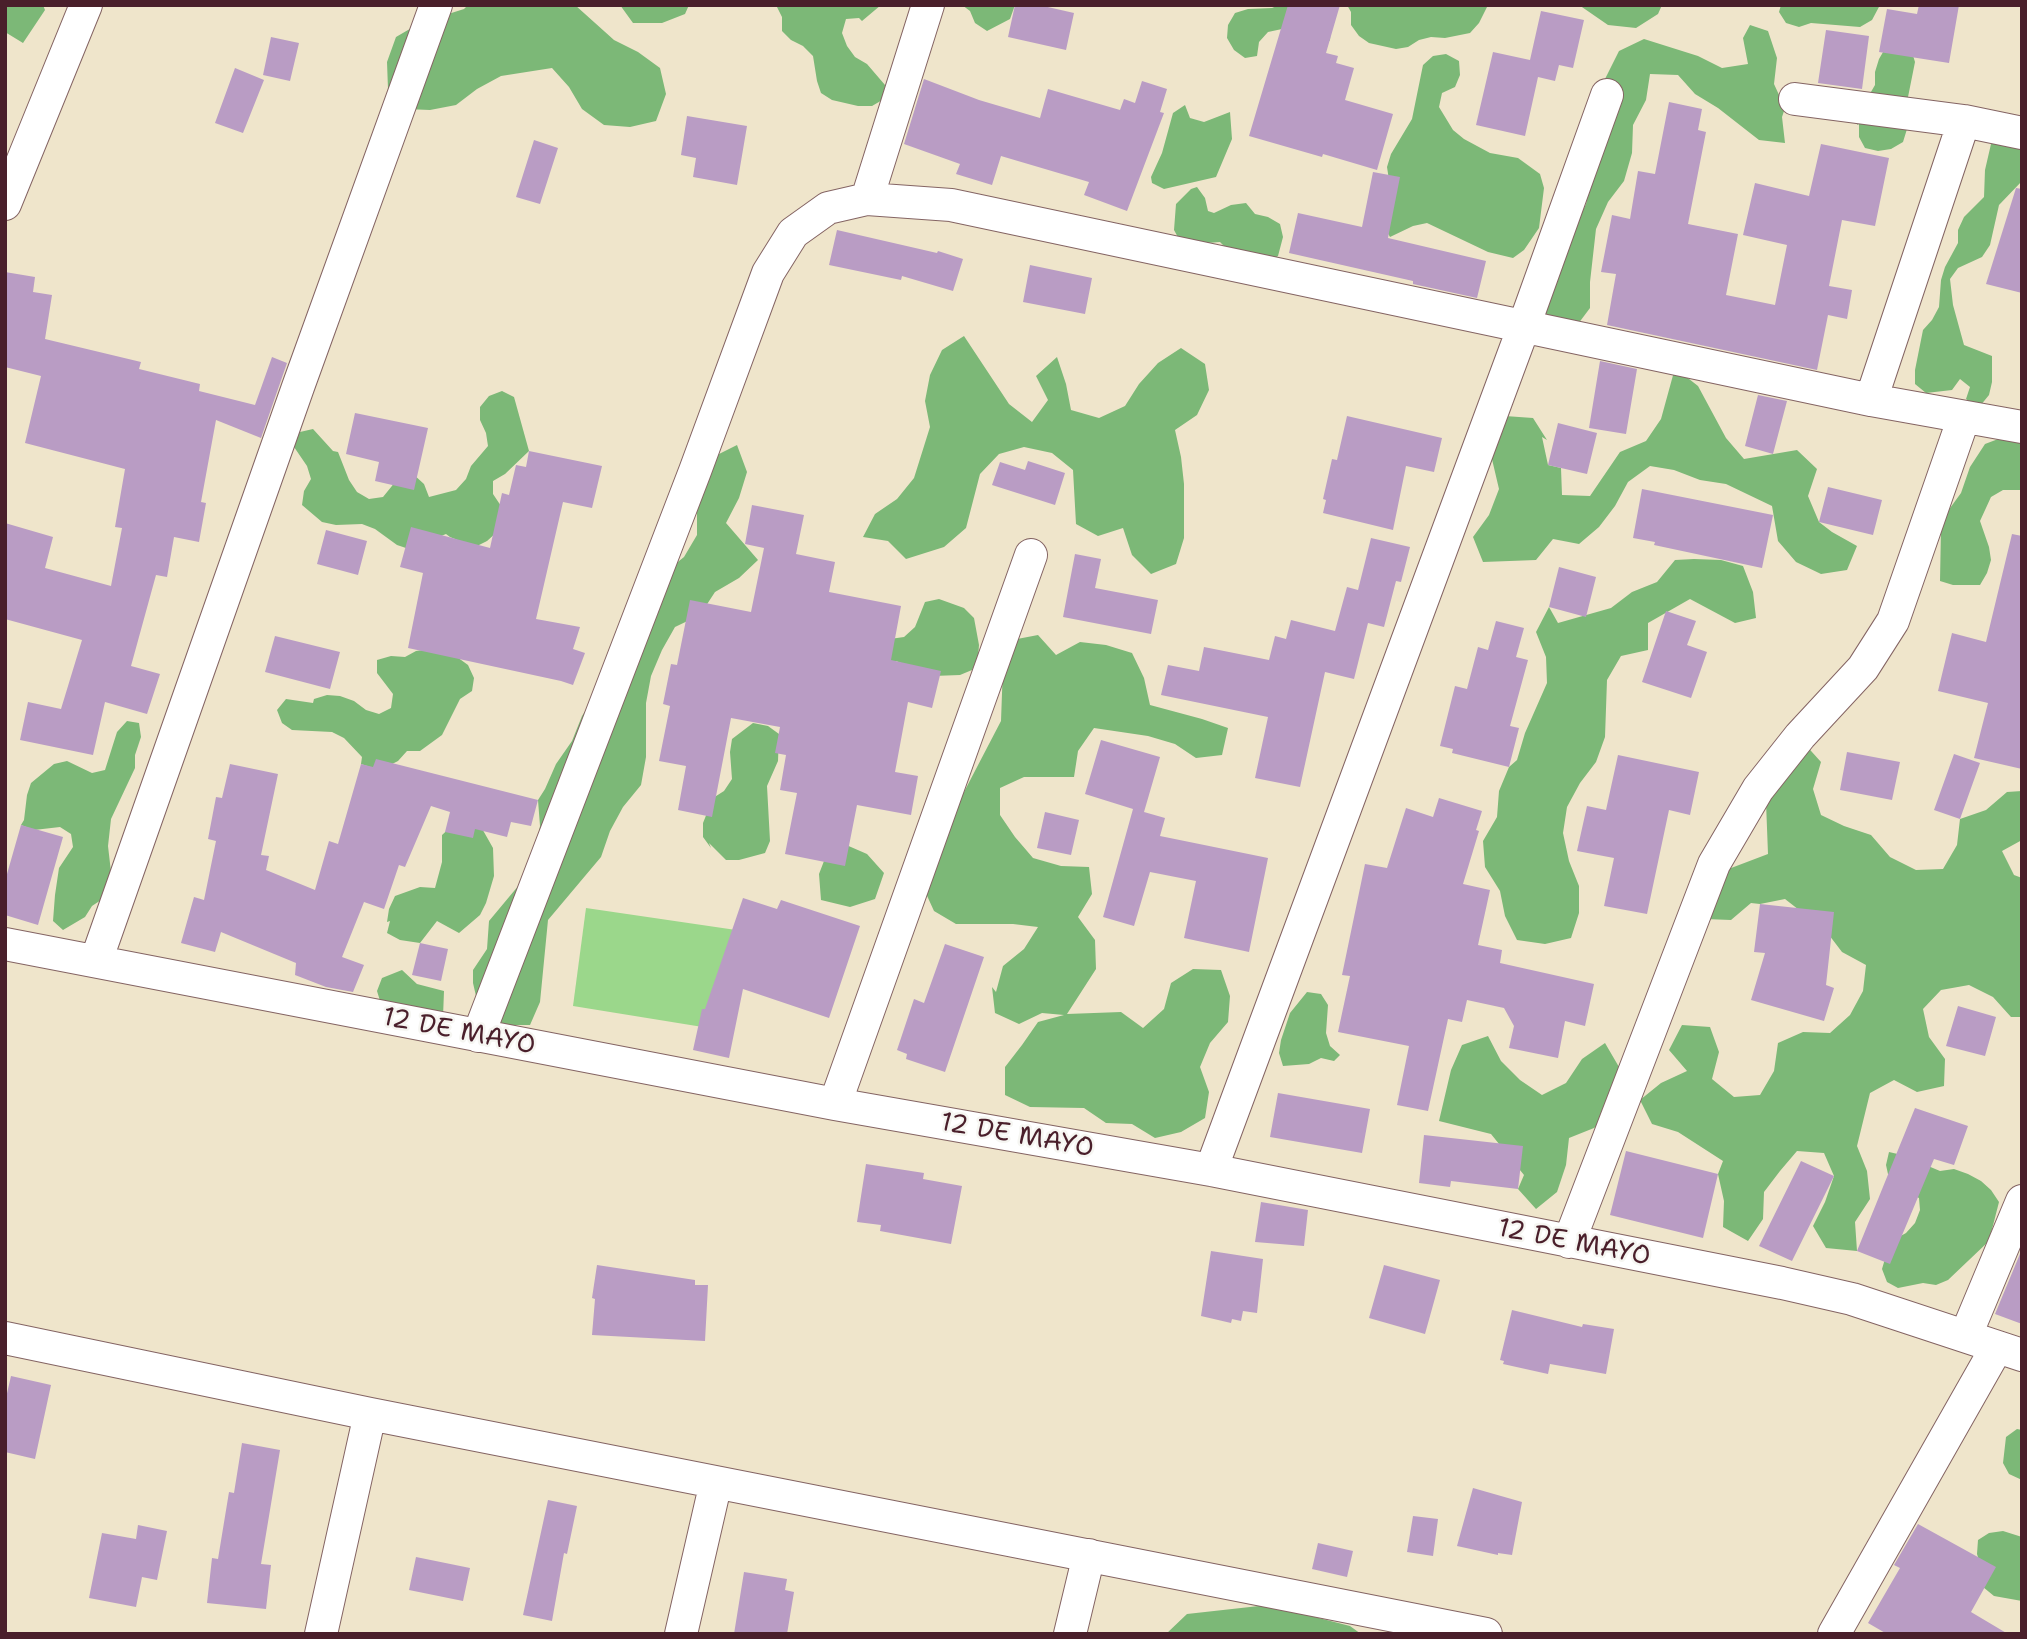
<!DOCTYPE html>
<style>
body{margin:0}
#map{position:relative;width:2027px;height:1639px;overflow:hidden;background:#efe5cb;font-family:"Shantell Sans",sans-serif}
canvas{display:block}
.frame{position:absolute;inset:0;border:7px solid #4a1f2b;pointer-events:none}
</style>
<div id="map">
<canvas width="2027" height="1639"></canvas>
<div class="frame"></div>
</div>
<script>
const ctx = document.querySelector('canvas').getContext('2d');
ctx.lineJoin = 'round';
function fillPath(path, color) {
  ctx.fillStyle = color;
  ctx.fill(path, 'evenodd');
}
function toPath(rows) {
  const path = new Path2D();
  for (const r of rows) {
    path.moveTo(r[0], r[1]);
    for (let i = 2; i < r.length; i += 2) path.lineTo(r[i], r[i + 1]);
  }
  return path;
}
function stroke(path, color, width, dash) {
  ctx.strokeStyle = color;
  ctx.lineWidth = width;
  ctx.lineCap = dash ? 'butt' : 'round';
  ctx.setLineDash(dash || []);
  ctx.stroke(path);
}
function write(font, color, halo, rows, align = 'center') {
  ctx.font = font + ' "Shantell Sans",sans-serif';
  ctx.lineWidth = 5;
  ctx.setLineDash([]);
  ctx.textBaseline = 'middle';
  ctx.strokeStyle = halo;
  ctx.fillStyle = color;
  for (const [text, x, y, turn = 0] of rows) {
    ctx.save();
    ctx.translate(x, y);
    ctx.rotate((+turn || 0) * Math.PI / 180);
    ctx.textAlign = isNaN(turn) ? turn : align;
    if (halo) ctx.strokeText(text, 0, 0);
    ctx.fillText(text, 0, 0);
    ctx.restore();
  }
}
fillPath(toPath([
 [586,908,736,930,715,1029,573,1006]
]), '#9bd78b');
fillPath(toPath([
 [5,5,43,5,45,10,23,43,5,32],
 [468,5,575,5,614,40,638,52,660,68,666,94,656,121,630,127,604,125,582,109,569,87,552,68,501,76,477,89,456,105,430,110,406,109,388,89,387,62,396,37,420,23,464,9],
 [620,5,689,5,685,14,662,23,633,23],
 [776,5,881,5,862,21,859,18,846,19,842,33,847,46,855,57,867,64,885,85,884,99,872,106,858,106,832,100,821,93,817,81,813,56,803,46,791,40,782,31,782,17],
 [962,5,1015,5,1010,19,987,31,975,23,970,11],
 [1279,5,1309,5,1331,27,1330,40,1322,50,1282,29,1268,32,1259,42,1257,56,1245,58,1234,50,1227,38,1228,25,1235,13,1248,9,1272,8],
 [1347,5,1488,5,1479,23,1470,33,1445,38,1431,37,1419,40,1408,47,1396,49,1369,43,1359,36,1351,25,1351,12],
 [1579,5,1662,5,1658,14,1636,28,1608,25],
 [1781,5,1880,5,1872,20,1860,27,1811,23,1799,27,1786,23,1779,12],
 [1750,25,1768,31,1777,58,1774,84,1785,108,1782,117,1785,143,1759,140,1718,108,1695,94,1678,75,1650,74,1646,100,1633,125,1632,153,1624,181,1608,202,1596,229,1590,282,1590,308,1572,332,1550,320,1534,297,1574,229,1586,204,1592,178,1594,101,1619,51,1644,39,1698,56,1722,68,1748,64,1743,38],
 [1886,47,1911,49,1915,62,1907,102,1907,129,1903,142,1891,149,1878,151,1865,148,1859,137,1859,124,1857,125,1861,109,1875,85,1875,72,1879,59],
 [1446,54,1459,61,1460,75,1455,87,1442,93,1439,107,1453,130,1464,139,1490,153,1518,158,1540,174,1544,188,1539,228,1524,250,1513,258,1488,252,1427,223,1413,226,1390,237,1383,225,1389,180,1387,167,1391,154,1412,119,1423,65,1433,56],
 [1185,105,1190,118,1204,122,1230,112,1232,139,1216,177,1164,189,1152,183,1151,177,1162,153,1173,113],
 [2003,138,2022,139,2022,181,1999,205,1990,245,1982,257,1958,268,1950,279,1953,305,1964,345,1992,356,1992,382,1989,395,1980,406,1976,407,1966,399,1970,387,1960,379,1952,390,1926,393,1915,384,1915,370,1923,330,1932,320,1939,307,1941,280,1945,267,1958,243,1958,230,1964,217,1984,197,1985,170,1991,144],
 [1197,187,1205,198,1208,211,1214,213,1231,205,1246,203,1255,214,1268,217,1280,224,1283,237,1278,256,1272,260,1229,251,1220,242,1207,243,1180,241,1174,230,1176,204,1191,189],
 [964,336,1009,404,1032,422,1048,400,1036,376,1057,357,1066,384,1071,410,1099,418,1125,406,1139,384,1158,363,1181,348,1205,364,1209,390,1197,415,1175,430,1181,457,1184,484,1184,538,1176,564,1151,574,1132,555,1123,528,1098,536,1076,524,1073,470,1052,453,1024,447,999,454,980,474,966,528,944,547,906,559,888,541,863,537,875,514,897,499,914,478,930,427,925,401,930,375,942,350],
 [1675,368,1698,386,1726,438,1744,459,1797,450,1817,469,1808,496,1819,522,1832,532,1857,546,1847,570,1821,574,1796,562,1778,541,1772,506,1726,484,1700,480,1674,470,1650,466,1628,482,1615,506,1599,527,1579,544,1553,539,1536,560,1483,562,1473,537,1489,515,1499,489,1487,438,1505,416,1533,418,1547,440,1542,437,1548,465,1561,468,1562,495,1590,496,1620,452,1646,441,1661,419],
 [502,391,514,397,529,451,505,474,493,481,493,494,501,506,497,532,487,541,475,547,450,537,446,534,409,549,397,545,375,529,362,524,336,525,322,522,302,505,304,491,311,479,307,466,292,444,300,432,313,429,333,451,338,452,349,480,357,492,369,499,383,497,400,476,413,474,424,484,429,497,456,490,466,479,471,466,488,446,486,433,480,420,480,407,489,396],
 [2022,430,2022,490,2003,490,1991,497,1980,521,1989,547,1991,560,1987,573,1980,585,1953,585,1940,581,1941,528,1945,515,1961,493,1970,467,1985,444],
 [737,445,747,472,739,498,726,523,758,560,739,578,715,592,700,615,675,627,662,650,651,676,646,703,646,757,641,785,623,807,610,831,601,857,548,920,540,1002,530,1025,502,1025,479,1009,473,983,473,970,487,949,489,921,524,879,535,854,540,826,538,800,545,789,556,764,572,741,582,716,598,692,663,574,684,557,697,535,697,507,713,457],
 [1694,559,1721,560,1743,566,1753,592,1756,618,1735,623,1690,599,1648,623,1648,650,1621,656,1607,680,1605,737,1596,762,1580,783,1567,807,1563,833,1569,861,1579,886,1579,913,1571,938,1545,944,1517,940,1505,916,1500,891,1485,867,1483,841,1497,817,1499,791,1509,767,1517,760,1525,733,1547,683,1546,657,1536,632,1549,607,1558,623,1611,608,1632,592,1657,582,1675,560],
 [939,599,964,608,974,618,979,645,978,658,972,670,960,675,933,676,896,661,883,664,890,639,904,637,915,627,925,602],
 [1038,635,1056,655,1080,642,1106,645,1132,653,1144,678,1150,705,1202,719,1228,728,1222,755,1196,758,1175,744,1148,736,1094,728,1078,751,1074,777,1024,777,1000,788,1000,815,1015,837,1033,858,1061,866,1089,867,1092,894,1078,917,1095,940,1096,969,1067,1014,1121,1012,1143,1028,1164,1009,1171,983,1193,969,1221,970,1230,996,1228,1022,1210,1043,1200,1067,1209,1092,1205,1118,1181,1132,1155,1138,1132,1124,1106,1123,1084,1108,1030,1107,1005,1095,1005,1067,1022,1045,1038,1022,1064,1015,1042,1013,1019,1024,995,1013,992,987,996,992,1003,966,1024,949,1038,927,1013,924,956,924,934,911,923,887,945,812,964,792,1001,721,1003,666,1012,640],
 [430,649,457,657,468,665,474,678,472,691,460,699,442,735,420,751,407,751,398,761,386,767,373,768,361,764,362,757,344,738,332,732,292,730,282,723,277,710,286,699,313,703,314,699,327,695,340,696,354,701,366,710,379,714,391,708,393,694,377,673,377,660,391,656,405,657,416,651],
 [127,721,139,723,141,737,135,755,135,768,111,819,108,846,111,872,104,898,92,906,85,917,63,930,53,921,55,895,59,868,73,847,71,834,60,827,34,830,21,825,24,820,27,795,31,783,54,764,67,761,92,773,105,770,117,732],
 [753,723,768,726,779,734,778,761,767,786,770,841,765,853,739,860,726,860,709,843,711,848,703,837,703,823,713,798,724,791,732,779,730,752,732,739],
 [1803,742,1821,762,1813,789,1821,815,1844,826,1871,835,1890,857,1916,870,1943,869,1957,845,1960,819,1986,810,2007,792,2022,791,2022,840,2002,851,2014,875,2022,878,2022,1017,2011,1017,1993,997,1969,985,1941,990,1923,1009,1929,1037,1945,1059,1944,1086,1917,1092,1894,1080,1870,1093,1857,1146,1867,1171,1870,1199,1855,1222,1857,1251,1826,1248,1813,1226,1825,1202,1834,1176,1824,1153,1797,1151,1780,1171,1764,1192,1763,1219,1748,1241,1723,1227,1724,1201,1718,1174,1723,1161,1678,1132,1652,1124,1640,1100,1661,1083,1687,1071,1669,1050,1682,1025,1710,1027,1719,1052,1712,1079,1734,1097,1760,1095,1774,1071,1778,1043,1803,1032,1830,1033,1850,1015,1863,991,1866,965,1842,952,1826,931,1785,899,1760,904,1751,903,1731,920,1705,919,1718,873,1768,854,1766,802],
 [453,825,480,825,493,848,494,876,486,903,480,915,459,933,437,921,420,943,400,940,387,933,390,921,387,922,389,909,395,896,420,887,435,888,442,862,442,835],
 [844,844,867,854,884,873,875,899,850,907,821,900,819,874,824,861],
 [402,970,417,984,444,991,443,1017,381,1004,377,991,382,978],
 [1307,992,1321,994,1328,1005,1326,1033,1330,1046,1340,1055,1334,1061,1321,1058,1309,1064,1283,1066,1279,1053,1281,1040,1290,1013],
 [1488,1036,1501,1061,1520,1080,1542,1095,1566,1083,1582,1059,1605,1043,1619,1067,1615,1111,1594,1128,1569,1138,1566,1165,1557,1192,1536,1209,1518,1189,1524,1175,1491,1134,1439,1121,1451,1070,1462,1045],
 [1889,1152,1902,1155,1940,1171,1954,1169,1968,1174,1981,1181,1991,1190,1999,1202,1989,1241,1948,1280,1936,1285,1923,1283,1898,1288,1887,1282,1882,1269,1890,1242,1906,1233,1915,1223,1920,1210,1919,1198,1908,1192,1888,1174,1886,1165],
 [2017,1429,2022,1430,2022,1480,2009,1474,2003,1463,2006,1437],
 [2003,1531,2022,1537,2022,1601,1994,1596,1983,1587,1983,1574,1977,1554,1978,1540,1989,1533],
 [1268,1605,1350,1626,1361,1634,1166,1634,1187,1614]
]), '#7cb877');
fillPath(toPath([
 [1015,5,1039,5,1074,13,1066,50,1008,37],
 [1288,5,1340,5,1326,53,1338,56,1336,63,1354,68,1345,100,1393,114,1377,170,1323,154,1322,157,1249,136],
 [1919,5,1959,5,1949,63,1879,52,1887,9,1917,14],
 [1541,11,1584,20,1573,68,1559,65,1555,81,1538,77,1525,136,1476,125,1493,52,1530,60],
 [1826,30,1869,36,1862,89,1818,83],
 [271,37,299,43,290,81,263,75],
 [235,68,264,80,243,133,215,123],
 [924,79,979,100,1040,118,1048,89,1120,110,1124,99,1135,103,1142,81,1167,89,1160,112,1164,113,1127,211,1084,195,1089,182,1001,156,992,185,956,174,960,164,904,144],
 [1669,102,1702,109,1698,130,1706,132,1688,224,1738,234,1726,295,1775,305,1787,245,1743,235,1755,183,1809,196,1821,144,1889,158,1875,226,1842,220,1829,286,1852,290,1847,319,1828,315,1817,370,1607,325,1616,274,1601,272,1612,215,1630,219,1638,171,1655,174],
 [687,116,747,126,737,185,693,177,696,158,681,155],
 [534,140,558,148,540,204,516,197],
 [1373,172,1400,177,1388,238,1486,261,1477,298,1413,284,1413,281,1289,253,1298,213,1362,227],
 [2016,188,2022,189,2022,293,1986,284],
 [837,230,937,253,938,251,963,259,953,291,902,276,901,280,829,265],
 [1030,265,1092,278,1085,314,1023,302],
 [5,272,35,277,33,292,52,295,45,339,141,362,139,369,200,384,199,391,255,405,272,357,287,363,261,438,216,420,201,502,206,503,199,542,174,537,167,577,156,575,131,666,160,674,147,714,105,702,93,755,20,740,28,702,61,709,82,640,5,619,5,523,53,537,45,568,111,586,122,528,115,527,125,469,25,443,41,376,5,367],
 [1600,361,1637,369,1626,434,1589,428],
 [1758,395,1787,401,1773,454,1745,446],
 [355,413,428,428,414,490,375,481,379,462,346,454],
 [1347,416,1442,438,1434,472,1406,466,1393,530,1323,513,1326,500,1323,499,1332,459,1337,460],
 [1558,423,1597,433,1587,474,1548,465],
 [529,451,602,466,592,508,563,502,536,619,580,627,573,649,585,653,573,685,561,681,408,648,423,573,400,567,411,527,490,548,502,493,509,495,516,465,526,467],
 [1028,461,1065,473,1055,505,992,485,1000,462,1025,470],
 [1828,487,1882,500,1873,535,1819,522],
 [1642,489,1773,515,1762,568,1654,545,1655,542,1633,538],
 [752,505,804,515,796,554,835,562,829,592,901,606,891,660,941,671,932,708,908,702,895,772,918,776,911,815,857,805,845,866,785,854,797,793,780,790,786,755,775,753,780,727,731,718,712,817,678,810,686,766,659,761,670,706,663,704,671,664,677,665,690,600,751,612,764,548,745,544],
 [326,530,367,541,358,575,317,564],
 [2012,534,2022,536,2022,769,1974,758,1988,703,1938,691,1952,633,1986,642],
 [1371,538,1410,547,1401,582,1396,581,1384,627,1368,623,1354,679,1325,672,1300,787,1255,778,1268,717,1161,695,1168,665,1199,671,1204,647,1269,660,1275,636,1286,639,1291,620,1335,631,1347,587,1358,590],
 [1075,554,1101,559,1095,588,1158,600,1151,634,1063,617],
 [1559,567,1596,577,1586,617,1549,607],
 [1666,611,1696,621,1687,645,1707,652,1691,698,1642,682],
 [1496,621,1524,628,1516,657,1528,660,1510,726,1519,728,1509,767,1452,753,1453,749,1440,746,1455,686,1467,689,1478,647,1488,650],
 [275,636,340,652,330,689,265,672],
 [1101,740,1160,757,1144,812,1165,818,1160,836,1268,858,1249,952,1184,938,1196,881,1150,872,1134,926,1103,917,1133,809,1085,794],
 [1847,752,1900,762,1892,800,1840,790],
 [1954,754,1980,763,1960,819,1934,810],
 [1618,755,1699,772,1690,815,1669,810,1647,914,1604,906,1614,858,1577,851,1587,806,1606,810],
 [376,759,538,800,531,826,511,822,507,837,475,829,473,838,445,832,450,812,431,806,405,867,399,865,384,909,364,902,342,957,364,965,353,992,326,987,295,975,296,963,221,932,215,952,181,943,194,897,204,900,216,841,208,839,216,797,222,798,230,764,278,774,261,855,269,856,266,870,315,890,329,841,338,844,361,764,373,767],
 [1439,798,1482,811,1476,830,1479,831,1463,884,1490,890,1478,945,1502,950,1500,963,1594,984,1585,1026,1565,1021,1558,1058,1509,1048,1514,1026,1504,1008,1467,1000,1462,1022,1448,1019,1428,1111,1397,1105,1409,1046,1338,1032,1350,976,1342,975,1365,864,1387,868,1406,808,1433,817],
 [1045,812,1079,820,1071,855,1037,848],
 [21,825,63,837,38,925,5,915,5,881],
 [743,898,777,909,781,900,860,926,829,1018,743,989,729,1058,693,1050,702,1009,705,1009],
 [1760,904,1834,912,1826,985,1834,988,1824,1021,1751,1000,1765,953,1754,952],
 [420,943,448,949,441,981,412,975],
 [945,944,984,957,945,1072,906,1059,907,1054,897,1050,914,999,924,1003],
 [1958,1006,1996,1017,1985,1056,1946,1046],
 [1278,1093,1370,1109,1362,1153,1270,1137],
 [1915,1108,1968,1126,1954,1165,1934,1159,1890,1264,1857,1251],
 [1424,1135,1523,1146,1518,1189,1451,1181,1450,1187,1419,1183],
 [1626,1151,1718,1174,1703,1238,1610,1215],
 [1801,1161,1834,1176,1792,1261,1759,1246],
 [866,1164,924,1173,923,1179,962,1186,951,1244,880,1231,881,1225,857,1222],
 [1261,1202,1308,1210,1304,1246,1255,1242],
 [2022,1249,2022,1324,1995,1314],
 [1211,1251,1263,1259,1257,1313,1243,1311,1241,1321,1232,1319,1231,1323,1201,1316],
 [597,1265,695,1280,695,1285,708,1285,705,1341,592,1335,595,1299,592,1298],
 [1384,1265,1440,1280,1425,1334,1369,1318],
 [1512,1310,1582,1327,1583,1324,1614,1329,1606,1374,1550,1364,1548,1374,1503,1364,1504,1361,1500,1360],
 [11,1376,51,1385,35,1459,5,1452,5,1402],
 [242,1443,280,1450,261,1564,271,1565,266,1609,207,1603,212,1558,218,1559,229,1492,234,1493],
 [1473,1488,1522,1502,1512,1555,1498,1553,1498,1555,1457,1546],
 [548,1500,577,1506,567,1554,564,1553,552,1621,523,1615],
 [1413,1516,1438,1519,1433,1556,1407,1552],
 [1918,1524,1996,1567,1971,1612,2008,1634,1887,1634,1868,1623,1900,1568,1894,1565],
 [138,1525,167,1531,157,1580,142,1577,136,1607,89,1598,102,1533,136,1539],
 [1318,1543,1353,1551,1347,1577,1312,1569],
 [416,1557,470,1568,463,1601,409,1590],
 [744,1572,787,1579,785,1590,794,1592,787,1634,734,1634]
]), '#b99cc4');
const street = toPath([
 [1795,99,1964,121,2022,133],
 [867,199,928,5],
 [5,204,86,5],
 [1871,400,1964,121],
 [5,944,835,1104,1211,1170,1782,1283,1852,1299,2022,1355],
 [96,961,298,387,436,5],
 [478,1036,695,471,768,273,793,233,828,208,867,199,951,205,1871,400,2022,427],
 [835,1104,1031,555],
 [1211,1170,1524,326,1607,95],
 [1569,1242,1714,864,1758,789,1800,736,1863,668,1893,621,1964,417],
 [1966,1335,2022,1201],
 [5,1338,370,1414,1486,1634],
 [321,1634,370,1414],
 [681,1634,716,1482],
 [1070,1634,1089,1555],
 [1834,1634,1997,1347]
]);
stroke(street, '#846463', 34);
stroke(street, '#fff', 32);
write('26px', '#4a1f2b', '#f6f6f2', [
 ["12 DE MAYO",459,1032,11],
 ["12 DE MAYO",1017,1136,10],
 ["12 DE MAYO",1574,1243,11]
]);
</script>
